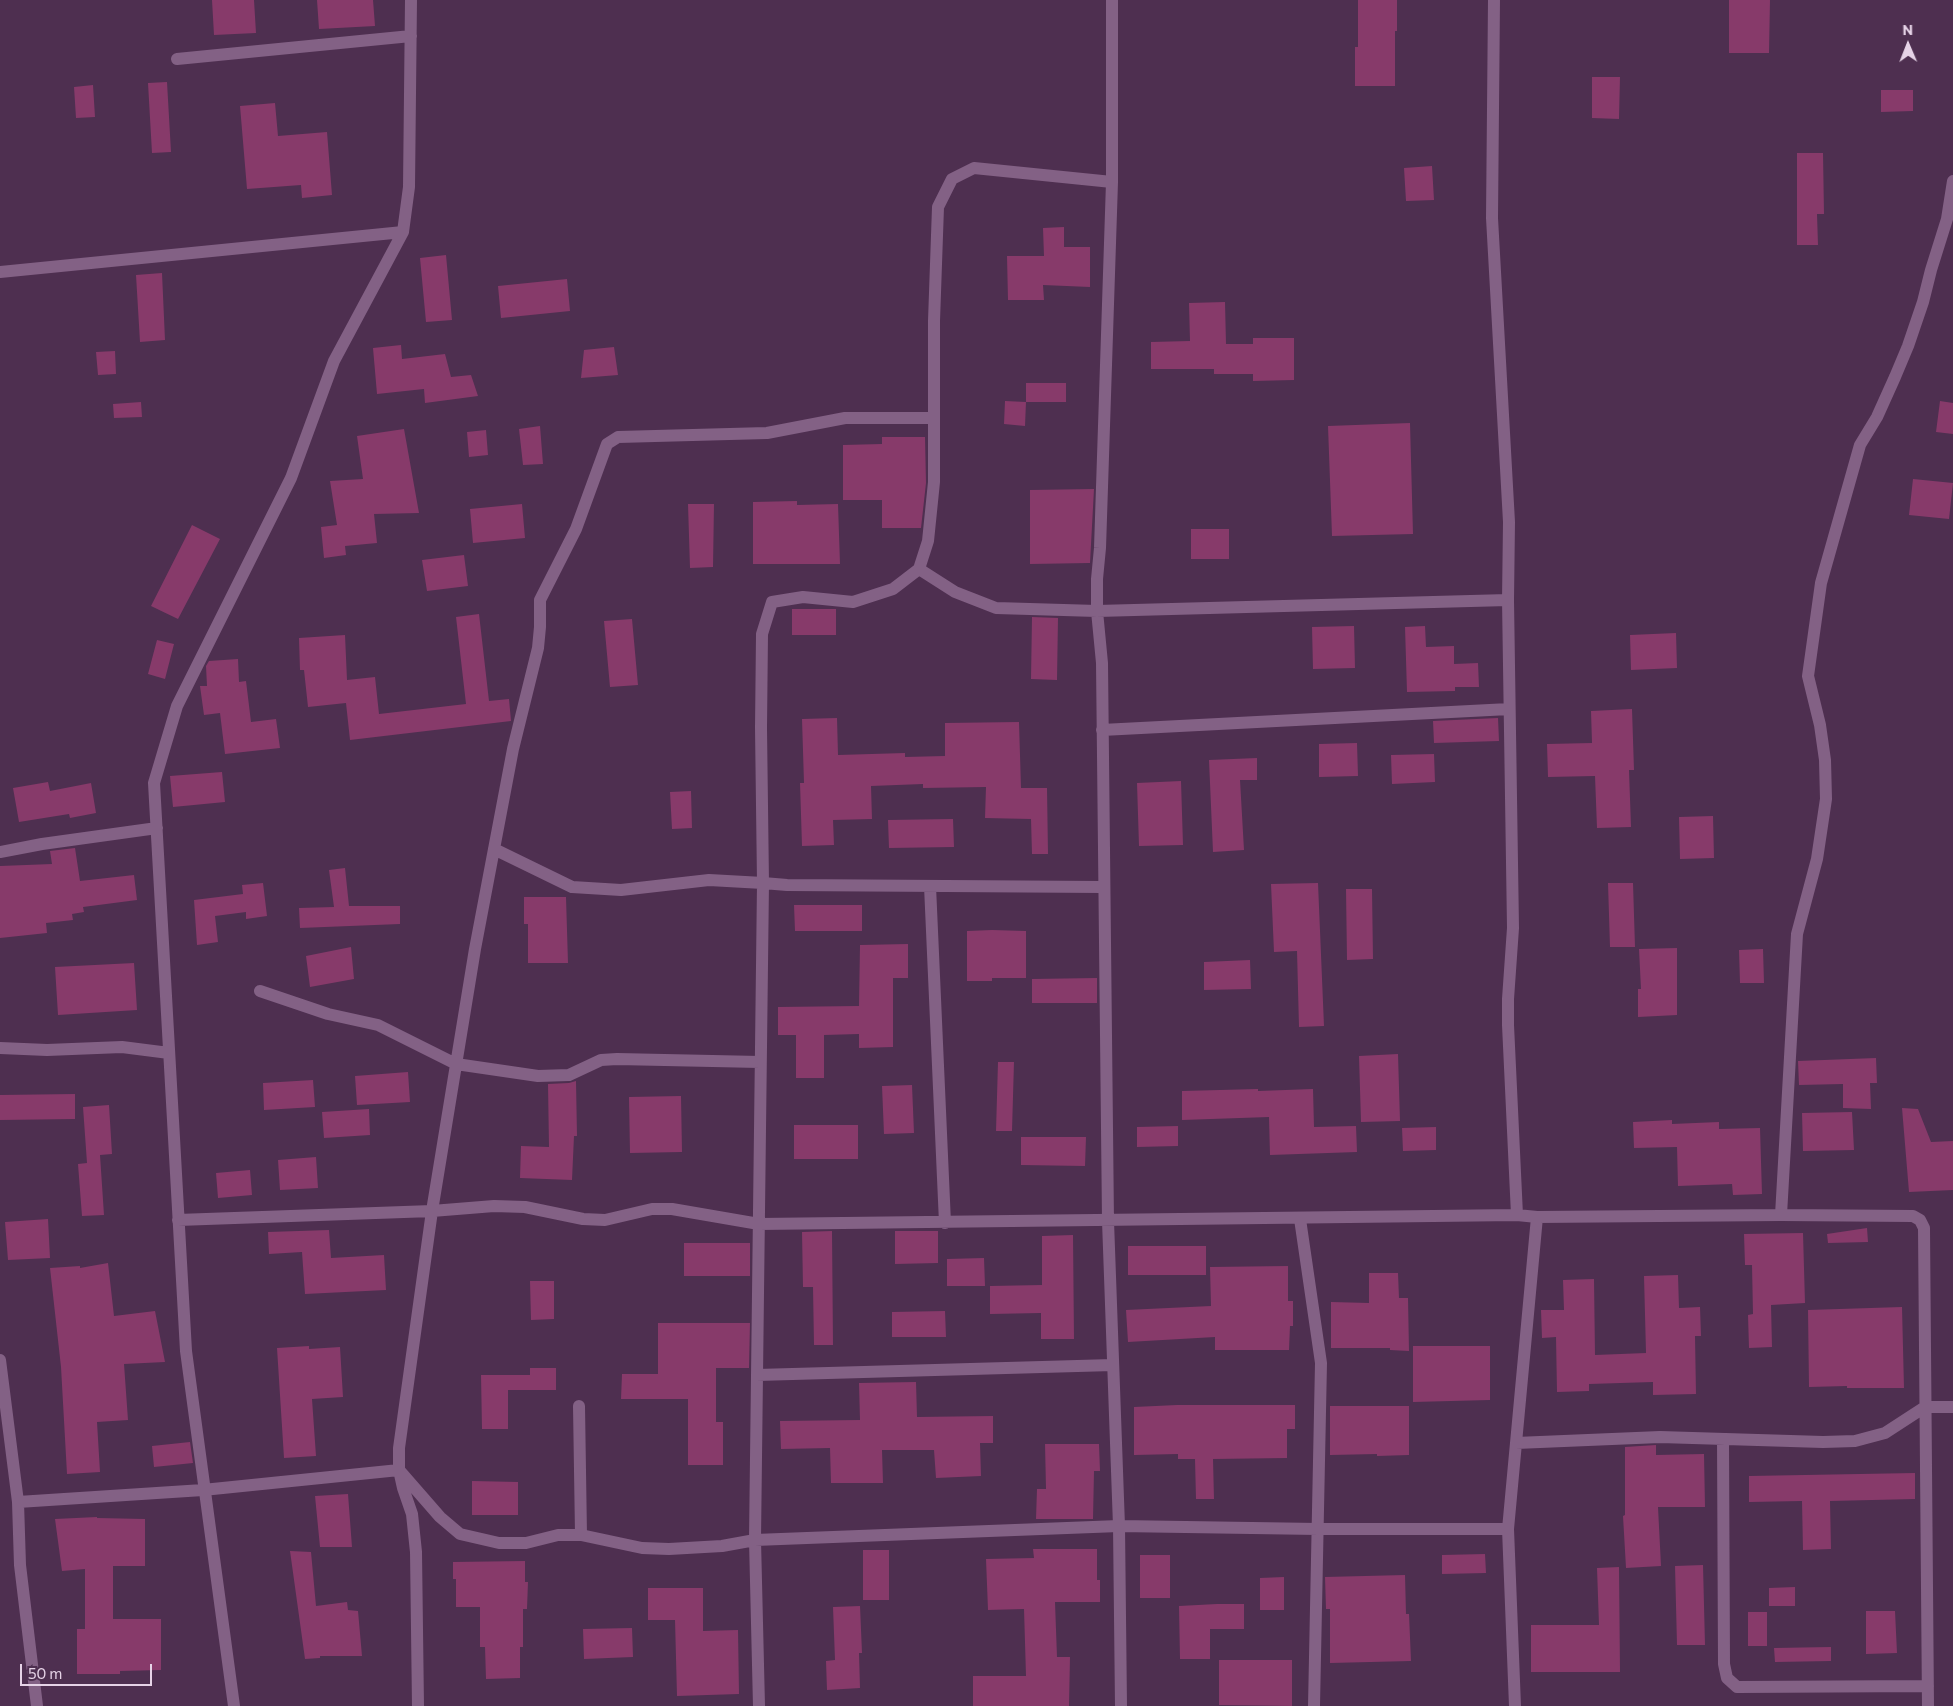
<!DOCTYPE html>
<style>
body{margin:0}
#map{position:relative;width:1953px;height:1706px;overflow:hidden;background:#4e2f50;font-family:Commissioner,sans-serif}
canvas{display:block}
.north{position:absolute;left:1883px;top:20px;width:50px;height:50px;-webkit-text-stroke:4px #4e2f50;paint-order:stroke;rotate:359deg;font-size:14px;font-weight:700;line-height:20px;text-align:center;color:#e6d3e7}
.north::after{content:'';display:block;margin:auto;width:18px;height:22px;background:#e6d3e7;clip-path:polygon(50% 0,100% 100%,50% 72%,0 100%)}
.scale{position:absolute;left:20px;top:1664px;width:132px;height:22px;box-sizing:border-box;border:2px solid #e6d3e7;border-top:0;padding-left:6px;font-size:15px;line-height:18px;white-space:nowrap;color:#e6d3e7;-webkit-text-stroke:4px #4e2f50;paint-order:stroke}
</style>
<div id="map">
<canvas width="1953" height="1706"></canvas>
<div class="north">N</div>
<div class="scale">50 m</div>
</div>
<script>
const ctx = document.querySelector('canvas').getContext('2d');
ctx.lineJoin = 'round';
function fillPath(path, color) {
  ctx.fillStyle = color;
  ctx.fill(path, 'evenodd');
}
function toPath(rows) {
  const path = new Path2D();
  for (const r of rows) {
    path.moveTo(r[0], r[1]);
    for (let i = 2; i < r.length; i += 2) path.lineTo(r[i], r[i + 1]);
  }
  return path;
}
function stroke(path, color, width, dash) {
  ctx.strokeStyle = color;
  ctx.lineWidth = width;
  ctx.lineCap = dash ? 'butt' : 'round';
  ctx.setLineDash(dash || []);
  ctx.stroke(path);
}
fillPath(toPath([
 [212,0,254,0,256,33,214,35],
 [317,0,373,0,375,26,319,29],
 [1358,0,1397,0,1397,31,1395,31,1395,86,1355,86,1355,47,1358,47],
 [1729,0,1770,0,1769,53,1729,53],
 [1592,77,1620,77,1619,119,1592,118],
 [167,82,171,152,152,153,148,83],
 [93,85,95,117,76,118,74,87],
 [1881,90,1913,90,1913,111,1881,112],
 [275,103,278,136,327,132,332,195,302,198,301,185,247,189,240,106],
 [1797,153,1823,153,1824,214,1817,214,1818,245,1797,245],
 [1432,166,1434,200,1406,201,1404,168],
 [1064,227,1064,247,1090,247,1090,287,1043,285,1044,300,1008,300,1007,256,1044,256,1043,228],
 [446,255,452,320,426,322,420,258],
 [162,273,165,340,140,342,136,275],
 [567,279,570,311,501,318,498,286],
 [1225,302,1226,344,1253,344,1253,338,1294,338,1294,380,1253,381,1253,374,1214,374,1214,369,1151,369,1151,342,1190,341,1189,303],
 [401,345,402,359,445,354,451,377,471,375,478,396,425,403,424,389,377,394,373,348],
 [614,347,618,375,581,378,584,350],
 [115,351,116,374,98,375,96,352],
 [1026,383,1066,383,1066,402,1026,402],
 [1005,401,1026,402,1025,426,1004,424],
 [1940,401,1953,403,1953,434,1936,432],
 [141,402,142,417,114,418,113,404],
 [1410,423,1413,534,1332,536,1328,426],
 [540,426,543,464,523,465,519,429],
 [404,429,419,513,374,514,377,543,345,546,346,555,324,558,321,527,337,525,330,481,363,479,357,436],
 [486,430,488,455,469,457,467,432],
 [882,437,925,437,926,483,921,528,882,528,882,500,843,500,843,445,882,444],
 [1913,479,1953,483,1949,519,1909,515],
 [1094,489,1090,563,1030,564,1030,490],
 [797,501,797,505,838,504,840,564,753,564,753,502],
 [522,504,525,538,473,543,470,509],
 [688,504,714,504,713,567,690,568],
 [192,525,220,539,178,619,151,606],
 [1191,529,1229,529,1229,559,1191,559],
 [464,555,468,586,427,591,422,560],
 [792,609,836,609,836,635,792,635],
 [479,614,489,701,509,699,511,721,350,740,346,703,308,707,304,670,300,670,299,638,345,635,347,680,375,677,379,714,466,704,456,617],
 [1032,617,1058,618,1057,680,1031,679],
 [632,619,638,685,610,687,604,621],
 [1354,626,1355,668,1313,669,1312,627],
 [1425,626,1426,647,1454,646,1454,664,1478,663,1479,687,1455,687,1455,691,1407,692,1405,627],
 [1676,633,1677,668,1631,670,1630,635],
 [157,640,174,644,165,679,148,674],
 [238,659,239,682,246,681,251,722,276,719,280,748,225,754,220,713,204,715,200,686,207,686,206,666,209,661],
 [1632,709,1634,770,1629,770,1631,827,1597,828,1595,776,1548,777,1547,744,1592,743,1591,711],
 [837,718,838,755,905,753,905,757,945,756,945,723,1019,722,1021,788,1047,788,1048,854,1032,854,1031,819,985,818,986,787,923,788,923,784,871,786,872,819,833,820,834,845,802,846,800,783,804,783,802,719],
 [1498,718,1499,741,1434,743,1433,721],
 [1357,743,1358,776,1319,777,1319,744],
 [1434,754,1435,782,1392,784,1391,755],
 [1257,758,1257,780,1240,780,1244,850,1213,852,1209,760],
 [222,772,225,802,173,807,170,776],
 [1181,781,1183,845,1139,846,1137,783],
 [48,782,50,791,91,783,96,813,70,818,69,814,19,822,13,788],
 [691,791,692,828,672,829,670,792],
 [1713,816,1714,858,1680,859,1679,817],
 [953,819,954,847,889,848,888,820],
 [75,848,80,881,134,875,137,900,83,907,84,912,72,914,73,920,46,923,47,933,0,938,0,866,52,864,50,851],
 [345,868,349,906,400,906,400,924,300,928,299,908,334,907,329,870],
 [263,883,267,916,246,919,246,912,215,916,218,942,197,945,194,900,243,894,242,885],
 [1318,883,1324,1026,1299,1027,1297,951,1274,952,1271,884],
 [1608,883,1633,883,1635,947,1610,947],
 [1346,889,1372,889,1373,959,1347,960],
 [524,897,566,897,568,963,528,963,528,924,524,924],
 [794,905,862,905,862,931,795,931],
 [992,930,1026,931,1026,978,992,978,992,981,967,981,967,931],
 [908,944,908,978,893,978,893,1047,859,1048,859,1034,824,1035,824,1078,796,1078,796,1035,778,1035,778,1007,859,1006,860,945],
 [351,947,354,979,310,987,306,956],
 [1677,948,1677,1015,1638,1017,1638,989,1641,989,1639,949],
 [1763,949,1764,983,1740,983,1739,950],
 [1250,960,1251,989,1204,990,1204,962],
 [134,963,137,1010,58,1015,55,967],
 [1097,978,1097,1003,1032,1003,1032,979],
 [1398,1054,1400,1121,1361,1122,1359,1056],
 [1876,1058,1877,1083,1870,1083,1871,1109,1843,1108,1843,1084,1799,1085,1798,1061],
 [998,1062,1014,1062,1012,1131,996,1131],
 [408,1072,410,1102,357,1105,355,1076],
 [313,1080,315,1107,264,1110,263,1083],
 [576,1081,577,1136,574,1136,572,1180,520,1178,521,1146,549,1147,548,1084,569,1083],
 [912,1085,914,1133,884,1134,882,1086],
 [1258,1089,1258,1091,1313,1089,1314,1127,1356,1126,1357,1152,1270,1155,1269,1117,1182,1120,1182,1091],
 [75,1094,75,1119,0,1120,0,1095],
 [681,1096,682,1152,630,1153,629,1097],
 [109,1105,112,1154,100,1155,104,1215,82,1216,78,1164,87,1163,83,1107],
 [1902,1108,1918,1109,1931,1142,1953,1141,1953,1190,1909,1192],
 [369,1109,370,1135,324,1138,322,1112],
 [1852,1112,1854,1150,1803,1151,1802,1113],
 [1672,1120,1672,1124,1719,1122,1719,1129,1760,1128,1762,1194,1733,1195,1732,1184,1678,1186,1677,1147,1634,1148,1633,1122],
 [794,1125,858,1125,858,1159,794,1159],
 [1178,1126,1178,1146,1137,1147,1137,1127],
 [1436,1127,1436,1150,1403,1151,1402,1128],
 [1021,1137,1086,1137,1085,1166,1021,1165],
 [316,1157,318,1188,280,1190,278,1160],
 [250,1170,252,1195,218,1198,216,1173],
 [48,1219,50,1258,8,1260,5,1222],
 [1867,1228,1868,1242,1828,1243,1827,1234],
 [329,1230,331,1258,384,1255,386,1290,305,1294,302,1252,269,1254,268,1232],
 [832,1231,833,1345,814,1345,813,1287,803,1287,802,1232],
 [895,1231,938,1231,938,1263,895,1264],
 [1803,1233,1805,1303,1771,1305,1772,1347,1749,1348,1748,1315,1753,1314,1752,1265,1745,1265,1744,1234],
 [1073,1235,1074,1339,1041,1339,1041,1313,990,1314,990,1286,1042,1285,1042,1236],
 [684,1243,750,1243,750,1276,684,1276],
 [1128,1246,1206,1246,1206,1275,1128,1275],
 [984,1258,985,1286,947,1286,947,1259],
 [108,1263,114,1316,155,1311,165,1362,124,1364,128,1420,97,1422,100,1472,67,1474,61,1367,50,1268,80,1266,80,1268],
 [1288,1266,1288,1301,1293,1301,1293,1326,1290,1326,1289,1350,1215,1350,1215,1337,1128,1342,1126,1310,1211,1306,1210,1267],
 [1369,1273,1398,1273,1399,1298,1408,1298,1409,1351,1390,1350,1390,1348,1331,1348,1331,1302,1369,1303],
 [1678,1275,1679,1308,1700,1307,1701,1336,1695,1336,1696,1394,1653,1395,1653,1382,1589,1384,1589,1391,1557,1392,1556,1337,1542,1338,1541,1310,1564,1310,1563,1280,1594,1279,1595,1355,1646,1353,1644,1276],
 [530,1281,554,1281,554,1319,531,1320],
 [1902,1307,1904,1388,1847,1388,1847,1386,1809,1387,1808,1310],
 [945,1311,946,1337,892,1337,892,1312],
 [658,1323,750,1323,749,1368,716,1368,716,1422,723,1422,723,1465,688,1465,688,1399,621,1399,622,1374,658,1374],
 [309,1346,309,1349,340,1347,343,1397,312,1399,316,1456,284,1458,277,1348],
 [1413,1346,1490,1346,1490,1400,1413,1402],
 [530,1368,556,1368,556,1390,508,1390,508,1429,482,1429,481,1375,530,1375],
 [916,1382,917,1417,993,1416,993,1443,980,1443,981,1476,936,1478,934,1450,882,1450,883,1483,831,1483,830,1448,781,1449,780,1421,860,1420,859,1383],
 [1177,1405,1295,1405,1295,1429,1287,1429,1287,1458,1213,1459,1214,1499,1196,1499,1195,1459,1178,1459,1178,1454,1134,1455,1134,1407],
 [1330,1406,1409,1406,1409,1455,1377,1456,1377,1454,1330,1455],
 [190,1442,193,1463,154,1467,152,1446],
 [1045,1444,1099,1444,1100,1471,1094,1471,1093,1519,1036,1519,1037,1489,1046,1489],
 [1656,1445,1656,1455,1704,1454,1705,1507,1658,1507,1661,1566,1626,1568,1623,1516,1625,1515,1625,1447],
 [1915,1473,1915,1499,1830,1501,1831,1549,1803,1550,1802,1501,1749,1502,1749,1476],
 [472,1481,518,1482,518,1515,472,1515],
 [348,1494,352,1547,320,1547,315,1496],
 [97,1517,97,1518,145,1519,145,1566,113,1566,113,1619,161,1619,161,1670,120,1671,120,1674,77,1674,77,1629,85,1629,85,1569,62,1571,55,1519],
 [1033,1549,1097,1549,1097,1580,1100,1580,1100,1602,1055,1602,1057,1657,1070,1657,1069,1706,973,1706,973,1676,1026,1676,1024,1609,988,1610,986,1559,1034,1558],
 [863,1550,889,1550,889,1600,863,1600],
 [290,1551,311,1552,316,1606,347,1602,348,1610,358,1611,362,1656,320,1656,320,1658,305,1659],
 [1485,1554,1486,1573,1442,1574,1442,1555],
 [1140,1555,1170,1555,1170,1598,1140,1598],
 [525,1561,525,1582,528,1582,527,1609,523,1609,523,1647,520,1647,520,1678,486,1679,485,1647,480,1647,480,1607,456,1607,456,1579,453,1579,453,1562],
 [1703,1565,1705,1645,1677,1645,1675,1566],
 [1619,1567,1620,1672,1531,1672,1531,1625,1599,1625,1597,1568],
 [1405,1575,1406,1614,1409,1614,1411,1661,1330,1663,1330,1609,1326,1609,1325,1577],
 [1284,1577,1284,1610,1260,1610,1260,1578],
 [1795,1587,1795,1606,1769,1606,1769,1588],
 [648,1588,703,1588,703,1631,738,1630,739,1694,677,1696,675,1620,648,1620],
 [1217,1604,1244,1604,1244,1629,1210,1629,1210,1659,1180,1659,1179,1606],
 [860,1606,862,1653,859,1653,860,1688,827,1690,826,1661,835,1660,833,1607],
 [1866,1611,1895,1611,1897,1653,1866,1654],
 [1748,1612,1767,1612,1767,1646,1748,1646],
 [632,1628,633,1657,584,1659,583,1629],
 [1831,1647,1831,1661,1775,1662,1774,1648],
 [1219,1660,1292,1660,1292,1706,1219,1705]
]), '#873a6a');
stroke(toPath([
 [1112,0,1112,182,1100,548,1097,579,1097,611,1102,663,1108,1221,1119,1526,1121,1706],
 [1494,0,1492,218,1509,522,1508,600,1513,928,1508,999,1508,1025,1517,1215],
 [177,59,411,36],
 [0,272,403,232],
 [919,569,955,592,996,608,1097,611,1508,600],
 [1102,730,1509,709],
 [494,849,572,887,621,890,709,880,763,883,761,728,762,634,772,602,803,597,853,602,893,589,919,569,928,541,934,482,934,321,938,207,952,179,974,168,1112,182],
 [0,852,42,844,157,828],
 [930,886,945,1223],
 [260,991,328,1014,378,1025,456,1064,538,1076,569,1075,601,1060,617,1059,760,1062],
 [0,1048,47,1050,122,1047,169,1053],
 [1781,1215,1797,934,1817,859,1826,799,1825,760,1820,725,1808,676,1821,583,1860,445,1877,417,1895,377,1908,346,1923,302,1931,270,1947,219,1953,181],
 [1300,1219,1321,1363,1314,1706],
 [178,1220,432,1211,494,1206,525,1207,583,1219,605,1220,652,1209,672,1209,759,1224,1517,1215,1537,1217,1781,1215,1913,1216,1920,1220,1924,1228,1928,1706],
 [0,1360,18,1502,20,1565,37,1706],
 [757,1375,1113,1365],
 [579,1406,581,1535],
 [1723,1439,1724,1664,1727,1678,1737,1687,1928,1686],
 [1516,1443,1537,1217],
 [18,1502,203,1490,399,1470,440,1517,460,1534,499,1543,526,1543,558,1535,581,1535,642,1548,669,1549,722,1546,755,1540,1119,1526,1318,1529,1508,1529,1516,1443,1660,1437,1823,1442,1855,1441,1885,1433,1925,1407,1953,1407],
 [1508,1529,1515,1706],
 [234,1706,186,1351,154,783,177,706,291,478,334,361,403,232,409,187,411,0],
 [418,1706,416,1552,412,1514,403,1488,399,1470,399,1448,432,1211,475,949,513,749,538,648,540,627,540,600,576,529,607,444,618,437,767,433,845,418,933,418],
 [759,1706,755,1540,763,883,787,885,1103,887]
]), '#836185', 12);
</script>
